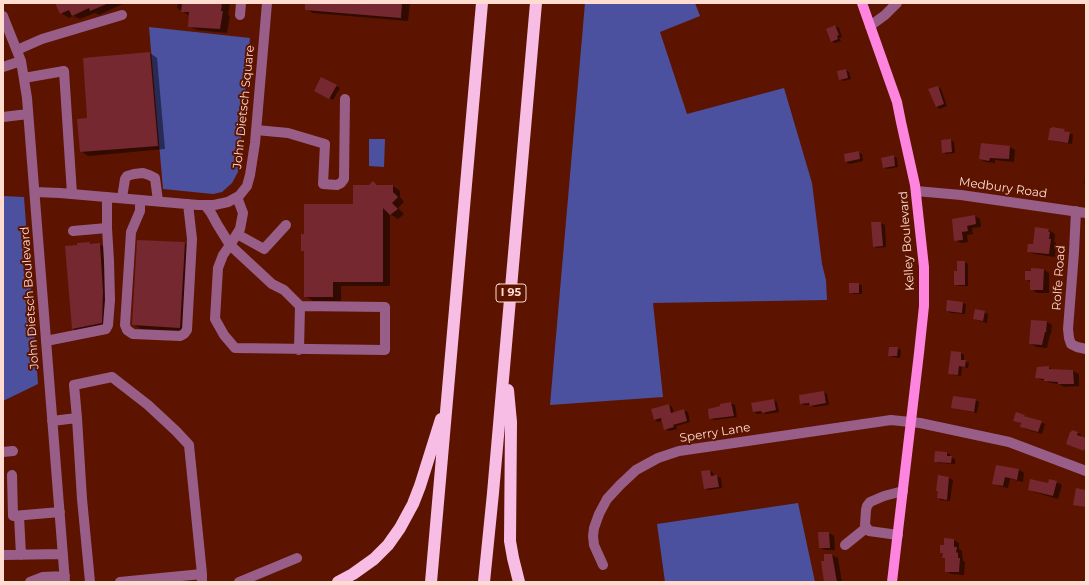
<!DOCTYPE html>
<style>
body{margin:0}
#map{position:relative;width:1089px;height:585px;overflow:hidden;background:#5c1400;font-family:Montserrat,sans-serif}
canvas{display:block}
.frame{position:absolute;inset:0;border:4px solid #ffdbd0;pointer-events:none}
</style>
<div id="map">
<canvas width="1089" height="585"></canvas>
<div class="frame"></div>
</div>
<script>
const ctx = document.querySelector('canvas').getContext('2d');
ctx.lineJoin = 'round';
function fillPath(path, color) {
  ctx.fillStyle = color;
  ctx.fill(path, 'evenodd');
}
function toPath(rows) {
  const path = new Path2D();
  for (const r of rows) {
    path.moveTo(r[0], r[1]);
    for (let i = 2; i < r.length; i += 2) path.lineTo(r[i], r[i + 1]);
  }
  return path;
}
function stroke(path, color, width, dash) {
  ctx.strokeStyle = color;
  ctx.lineWidth = width;
  ctx.lineCap = dash ? 'butt' : 'round';
  ctx.setLineDash(dash || []);
  ctx.stroke(path);
}
function write(font, color, halo, rows, align = 'center') {
  ctx.font = font + ' Montserrat,sans-serif';
  ctx.lineWidth = 4;
  ctx.setLineDash([]);
  ctx.textBaseline = 'middle';
  ctx.strokeStyle = halo;
  ctx.fillStyle = color;
  for (const [text, x, y, turn = 0] of rows) {
    ctx.save();
    ctx.translate(x, y);
    ctx.rotate((+turn || 0) * Math.PI / 180);
    ctx.textAlign = isNaN(turn) ? turn : align;
    if (halo) ctx.strokeText(text, 0, 0);
    ctx.fillText(text, 0, 0);
    ctx.restore();
  }
}
fillPath(toPath([
 [585,3,695,3,700,16,660,32,687,114,784,88,812,183,822,264,826,280,827,300,653,303,663,397,550,405],
 [149,27,250,38,238,172,232,183,222,192,213,194,163,189],
 [369,139,385,139,384,167,369,166],
 [3,196,24,197,38,384,3,401],
 [798,503,815,582,665,582,657,524]
]), '#4c519f');
fillPath(toPath([
 [57,3,125,3,99,15,95,13,80,19,73,16,69,18,61,13],
 [178,3,230,3,228,15,230,16,227,33,197,30,189,26,190,16,177,8],
 [306,3,410,3,408,21,313,13,306,9],
 [835,26,839,28,842,37,839,38,841,41,835,43,831,41],
 [150,53,157,58,165,149,88,156,81,151],
 [846,70,849,72,851,79,844,81,840,79],
 [322,78,340,88,333,100,315,90],
 [938,87,941,89,947,106,940,109,937,107],
 [1064,130,1073,135,1072,144,1052,141,1049,139],
 [951,140,954,142,955,153,946,154,943,152],
 [1010,147,1015,150,1014,162,995,160,995,163,986,162,980,159],
 [858,152,862,154,863,161,850,164,846,162],
 [893,156,897,158,898,167,887,169,883,167],
 [1086,169,1086,184,1084,183,1086,174,1085,170],
 [373,182,380,186,393,186,400,191,400,197,404,202,398,208,404,214,398,219,390,214,390,286,341,286,341,301,313,301,305,296,305,252,302,250,305,235,354,205],
 [975,216,980,219,981,227,972,228,973,234,967,235,968,242,961,243,955,240],
 [872,223,881,223,885,225,886,247,877,248,874,246],
 [1048,230,1054,233,1055,236,1054,242,1056,243,1055,257,1034,254,1028,251],
 [90,243,92,245,99,244,107,248,109,327,80,333,73,329],
 [185,243,192,248,188,331,141,329,133,324],
 [965,262,968,264,968,286,959,286,955,284],
 [1044,270,1049,273,1049,293,1037,293,1031,289,1031,282,1026,279],
 [859,284,862,286,862,294,854,294,850,292],
 [963,303,966,305,965,314,951,313,947,311],
 [976,310,988,314,987,323,974,319],
 [1047,322,1052,325,1051,334,1050,334,1047,348,1036,347,1030,343],
 [897,348,901,350,900,358,893,357,889,355],
 [952,352,961,353,964,355,964,361,969,363,968,368,962,367,961,376,953,375,949,373],
 [1049,367,1053,370,1073,371,1079,374,1079,386,1064,387,1059,384,1051,383,1046,381,1042,380,1036,377],
 [824,392,827,394,829,405,814,407,810,405,804,405,801,403],
 [774,400,777,402,779,412,766,414,764,413,757,414,754,412],
 [975,400,979,402,977,413,956,409,953,407],
 [731,403,735,405,737,417,714,420,710,418],
 [669,405,672,407,674,413,684,410,688,412,690,422,676,426,677,429,669,431,665,429,663,420,658,422,655,420],
 [1024,416,1045,424,1042,434,1025,429,1021,427,1022,424,1015,421],
 [1073,431,1078,433,1081,435,1081,437,1086,439,1086,451,1070,445],
 [936,452,947,453,951,455,950,457,955,459,955,464,938,463,935,461],
 [996,466,1019,470,1024,473,1023,482,1010,479,1008,488,999,486,993,483],
 [710,471,713,473,714,476,717,476,721,478,722,488,708,490,705,488],
 [939,477,949,478,953,480,950,501,941,500,938,498],
 [1056,482,1062,485,1058,499,1034,492,1029,489],
 [829,533,834,536,835,550,825,550,820,547],
 [954,540,959,543,959,549,962,551,963,561,965,562,964,575,951,574,946,571,946,559,943,557,944,554,941,552,945,546],
 [832,555,838,558,842,582,825,582]
]), '#0007');
fillPath(toPath([
 [55,3,109,3,90,11,89,8,72,16,69,10,60,14],
 [182,3,222,3,221,11,223,11,220,29,188,27,189,12,181,12],
 [305,3,402,3,401,18,305,10],
 [835,25,839,35,837,36,838,39,831,42,826,29],
 [150,52,158,146,80,152,77,119,87,118,83,58],
 [846,69,848,78,839,80,837,71],
 [321,77,337,85,329,99,314,91],
 [938,86,944,104,936,107,928,89],
 [1052,127,1065,129,1064,131,1070,132,1068,143,1048,140,1050,128,1052,128],
 [951,139,952,152,942,153,941,140],
 [981,143,1010,146,1009,159,990,158,989,161,979,159],
 [859,151,860,159,845,162,844,154],
 [894,155,895,166,883,168,881,158],
 [373,181,377,185,393,185,393,192,398,197,392,203,398,209,390,215,383,208,383,282,333,282,333,297,304,297,304,251,301,251,301,234,304,234,304,204,353,204,353,185,369,185],
 [975,215,976,224,967,226,968,231,962,232,963,240,954,241,952,219],
 [871,222,881,222,883,246,873,247],
 [1035,227,1049,229,1048,231,1050,232,1049,239,1051,239,1049,254,1027,252,1028,244,1033,244],
 [137,240,185,242,180,328,132,325],
 [90,242,90,244,100,243,103,292,102,323,72,329,65,246,77,245,77,243],
 [957,261,965,261,965,285,954,285,954,271,957,271],
 [1031,268,1044,269,1043,290,1030,290,1030,280,1025,280,1025,271,1031,271],
 [849,283,859,283,859,293,849,293],
 [947,300,963,302,962,313,946,311],
 [975,309,985,311,983,321,973,319],
 [1031,320,1047,321,1046,332,1045,332,1042,345,1029,344],
 [889,347,898,347,897,356,888,356],
 [951,351,961,352,961,360,966,360,965,367,959,366,958,375,948,374],
 [1049,366,1049,369,1073,370,1074,384,1058,384,1058,382,1044,381,1044,379,1035,378,1037,367],
 [824,391,826,403,810,406,809,403,800,404,799,395],
 [953,396,976,399,974,412,951,408],
 [774,399,776,410,762,413,761,411,753,412,751,403],
 [731,402,734,416,709,419,708,409,720,406,720,404],
 [669,404,671,413,684,409,687,421,673,425,674,427,664,430,661,418,654,420,651,409],
 [1016,412,1025,415,1024,416,1042,421,1038,432,1020,427,1021,423,1013,421],
 [1072,430,1078,432,1077,435,1086,438,1086,446,1084,451,1066,444,1070,432,1071,432],
 [935,451,947,452,947,456,952,456,951,463,934,462],
 [996,465,1019,469,1017,480,1005,477,1003,486,992,484],
 [710,470,711,476,717,475,719,487,704,489,701,471],
 [938,475,949,477,947,500,937,498,938,491,936,491],
 [1030,479,1048,483,1049,479,1057,481,1053,496,1028,490],
 [1076,488,1086,490,1086,507,1073,505],
 [818,532,829,532,830,548,819,548],
 [944,538,954,539,954,547,957,547,956,552,958,553,958,558,960,558,959,572,945,572,945,558,942,558,943,553,940,553,940,545,944,545],
 [824,554,832,554,837,582,824,582,821,561,824,561]
]), '#752830');
stroke(toPath([
 [240,15,241,3],
 [3,16,21,61,27,98,65,582],
 [870,26,885,15,897,3],
 [17,50,42,39,122,15],
 [3,67,21,61],
 [24,78,64,71,72,194],
 [3,117,28,114],
 [256,130,288,133,325,144,323,184,337,185,341,183,344,179,345,99],
 [916,191,961,195,1086,213],
 [35,192,60,193,198,205,214,205,228,202,239,196,247,186,250,175,255,143,267,3],
 [122,198,125,179,127,176,134,174,143,173,149,175,155,178,158,201],
 [140,200,140,211,131,232,125,325,127,330,133,334,180,336,184,334,187,330,192,239,188,204],
 [205,205,211,213,217,224,230,245,272,284,284,290,300,306,385,307,385,350,235,348,224,335,215,319,218,268,223,255,230,245,240,229,243,213,237,197],
 [1076,211,1074,252,1068,329,1069,338,1071,344,1077,347,1086,349],
 [73,231,107,228,107,197],
 [237,234,264,249,286,225],
 [46,341,106,329,108,325,110,300,109,261,107,228],
 [299,350,300,306],
 [77,418,82,499,90,582],
 [52,421,77,418,74,385,112,377,148,405,176,431,189,445,202,574],
 [3,452,13,451],
 [12,475,13,516,60,512],
 [19,516,21,555],
 [898,535,869,531,865,525,866,510,867,506,870,502,884,496,903,491],
 [845,545,866,528],
 [3,555,63,554],
 [603,565,594,545,593,536,594,528,599,514,607,499,620,485,636,470,658,458,679,451,891,420,920,423,1009,442,1086,471],
 [30,582,43,577,65,576],
 [120,582,202,574,202,582],
 [239,582,297,558]
]), '#995e88', 10);
stroke(toPath([
 [862,3,897,102,901,122,915,185,924,267,924,306,919,353,892,582]
]), '#fe85df', 10);
stroke(toPath([
 [508,390,511,422,510,541,513,558,519,582],
 [338,582,353,574,374,559,388,545,400,528,413,504,420,486,441,419],
 [431,582,482,3],
 [484,582,493,493,536,3]
]), '#f7bde5', 12);
for (const [x, y, w] of [
 [511,293,30]
]) {
  const box = new Path2D();
  box.roundRect(x - w / 2, y - 9, w, 18, 3);
  ctx.fillStyle = '#5c1400';
  ctx.fill(box);
  stroke(box, '#ffdbd0', 1);
}
write('bold 11px', '#ffdbd0', null, [
 ["I 95",511,293]
]);
write('12px', '#ffdbd0', '#5c1400', [
 ["John Dietsch Square",244,107,-84],
 ["Medbury Road",1003,188,8],
 ["Kelley Boulevard",907,241,-94],
 ["Rolfe Road",1059,278,-86],
 ["John Dietsch Boulevard",30,298,-94],
 ["Sperry Lane",715,433,-9]
]);
</script>
